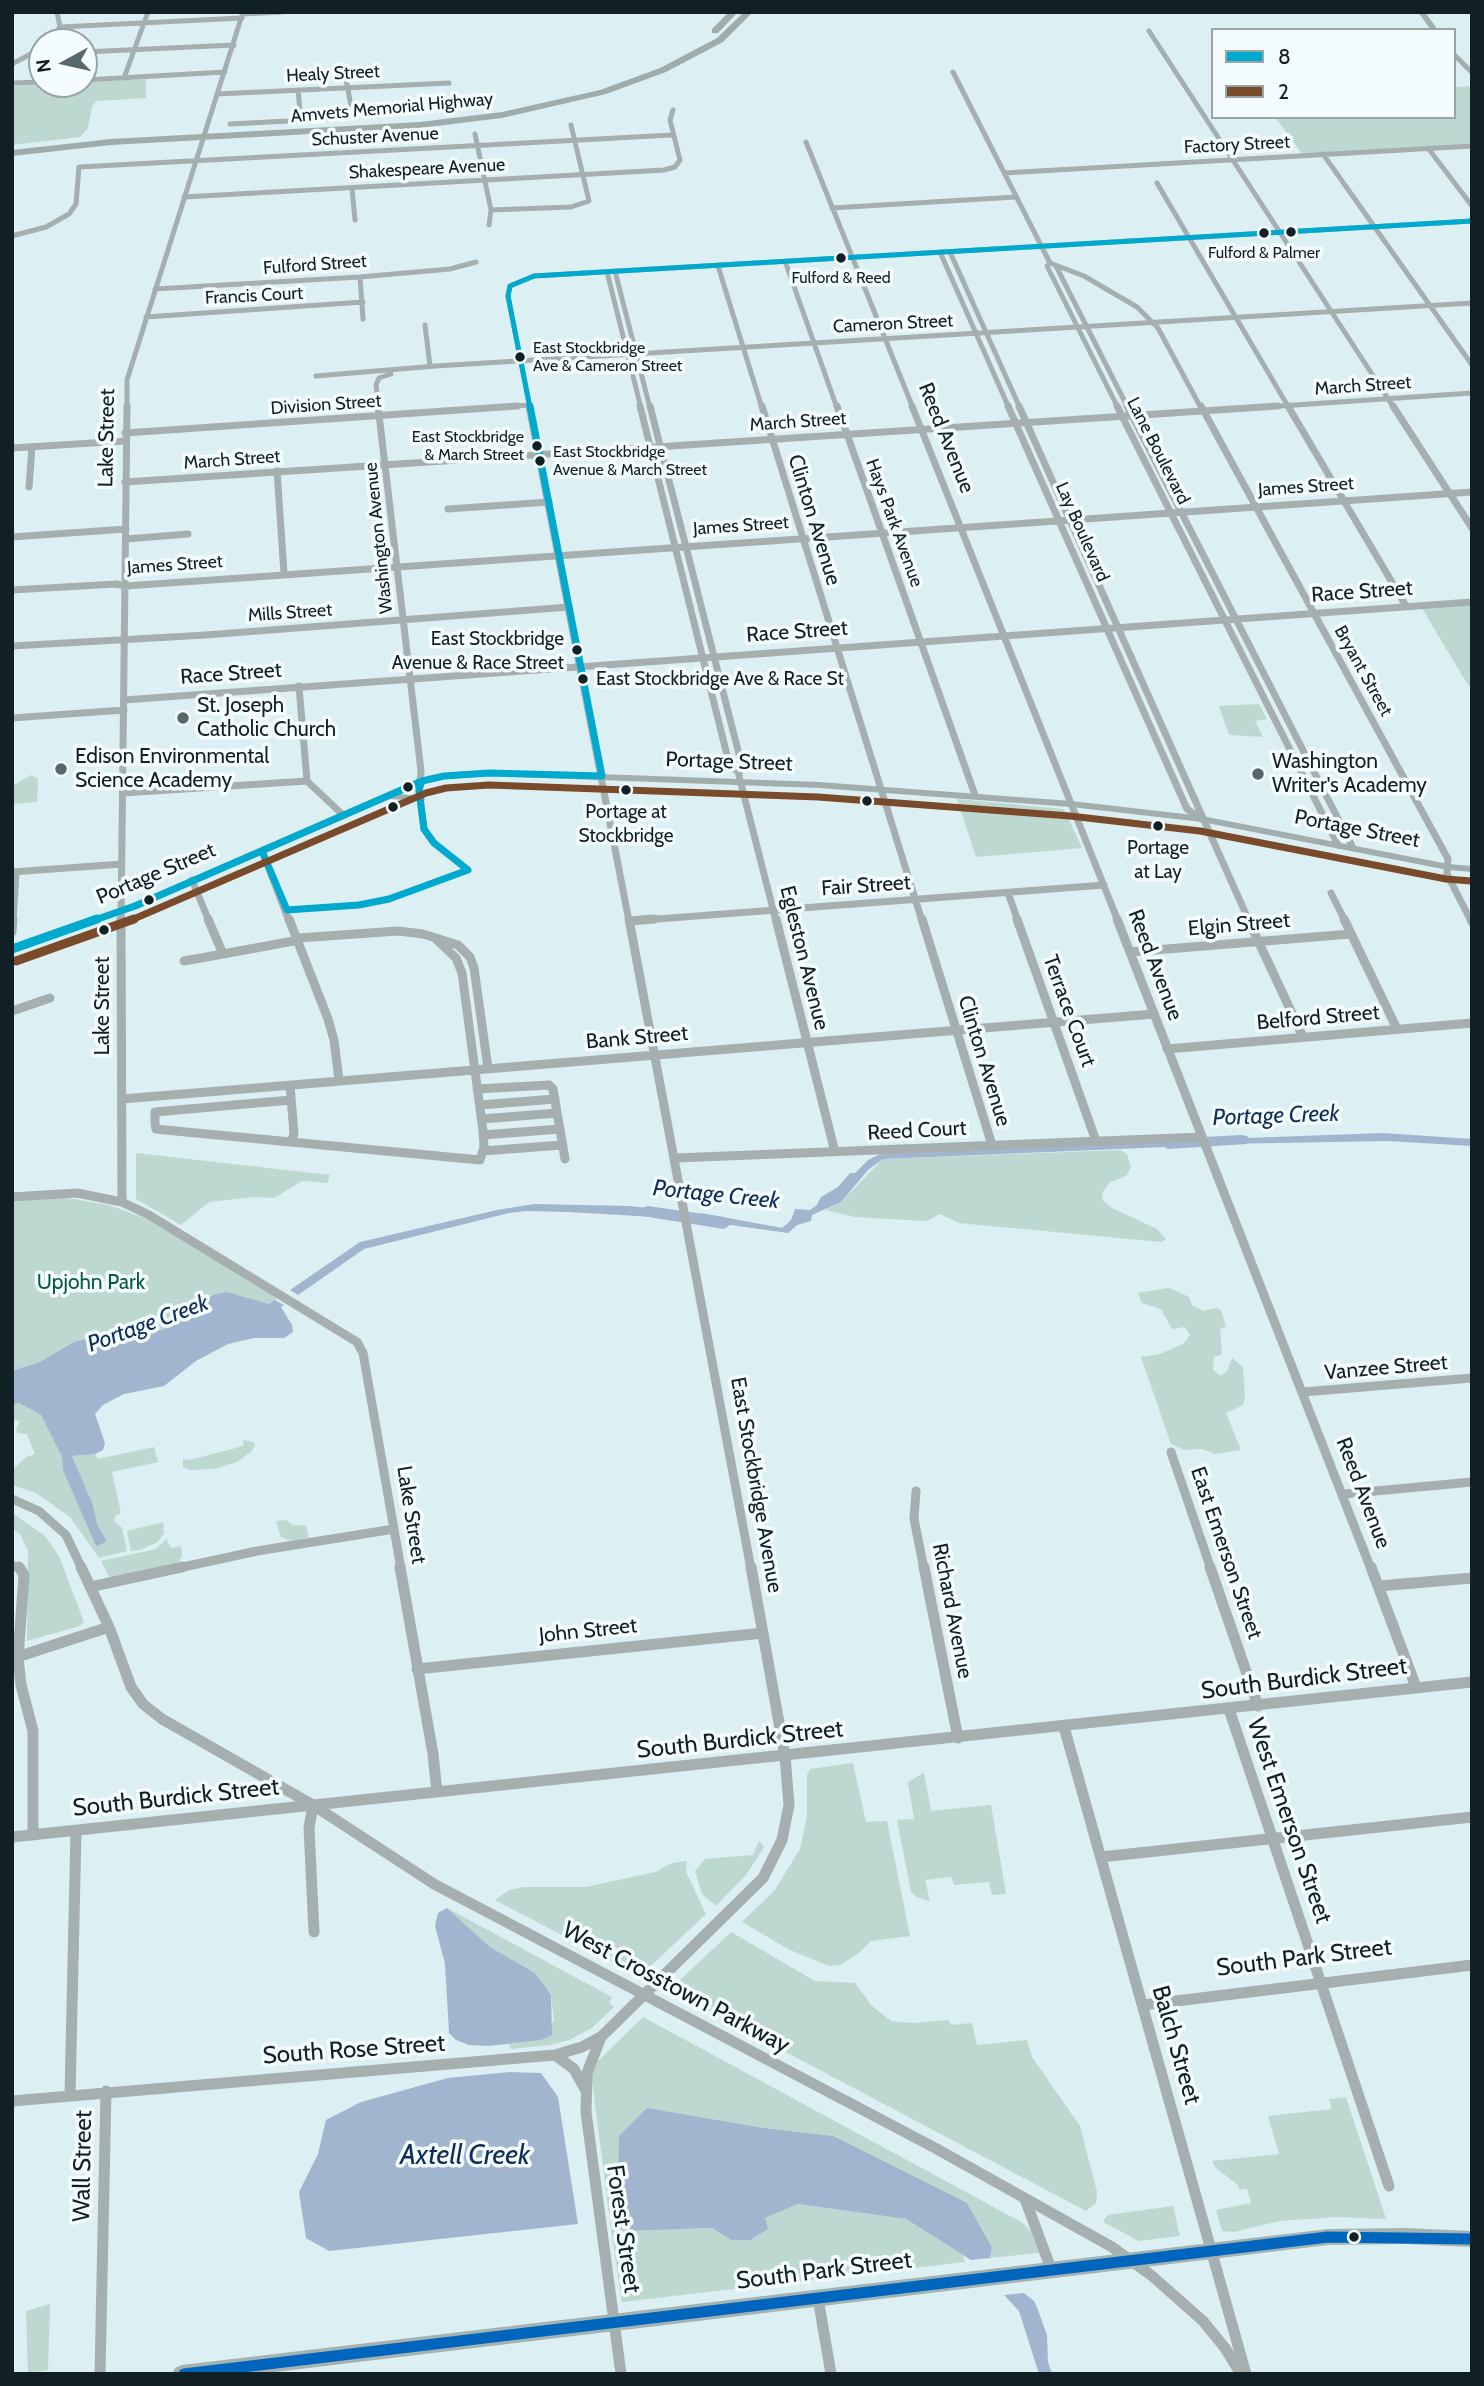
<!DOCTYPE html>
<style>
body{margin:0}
#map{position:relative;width:1484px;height:2386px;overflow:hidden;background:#dceff2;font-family:Cabin,sans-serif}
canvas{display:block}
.frame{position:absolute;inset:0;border:14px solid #102024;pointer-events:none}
.legend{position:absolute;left:1211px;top:28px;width:245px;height:91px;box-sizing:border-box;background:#f4fcfe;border:2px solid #99a4a7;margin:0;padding:9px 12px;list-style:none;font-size:21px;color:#102024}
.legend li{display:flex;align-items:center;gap:14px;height:35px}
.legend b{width:35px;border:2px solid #99a4a7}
.north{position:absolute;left:28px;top:28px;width:70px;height:70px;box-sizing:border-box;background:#f4fcfe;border:2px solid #99a4a7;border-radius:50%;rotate:262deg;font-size:19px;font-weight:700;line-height:28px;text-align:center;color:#102024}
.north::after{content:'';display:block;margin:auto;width:24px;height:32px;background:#57686c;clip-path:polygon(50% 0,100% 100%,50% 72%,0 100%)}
</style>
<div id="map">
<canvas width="1484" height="2386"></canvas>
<div class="frame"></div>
<ul class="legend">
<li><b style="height:9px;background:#00a9ce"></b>8</li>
<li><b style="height:9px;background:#7a4b2a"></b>2</li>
</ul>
<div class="north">N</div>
</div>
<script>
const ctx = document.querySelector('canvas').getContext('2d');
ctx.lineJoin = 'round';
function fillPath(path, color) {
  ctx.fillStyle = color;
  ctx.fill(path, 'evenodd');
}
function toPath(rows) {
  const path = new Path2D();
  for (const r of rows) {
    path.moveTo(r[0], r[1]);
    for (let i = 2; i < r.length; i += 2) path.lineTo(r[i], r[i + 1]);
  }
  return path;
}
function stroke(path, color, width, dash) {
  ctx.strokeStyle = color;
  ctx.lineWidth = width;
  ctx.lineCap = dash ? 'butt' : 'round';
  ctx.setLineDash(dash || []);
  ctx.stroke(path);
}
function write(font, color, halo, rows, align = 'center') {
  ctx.font = font + ' Cabin,sans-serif';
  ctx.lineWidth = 7;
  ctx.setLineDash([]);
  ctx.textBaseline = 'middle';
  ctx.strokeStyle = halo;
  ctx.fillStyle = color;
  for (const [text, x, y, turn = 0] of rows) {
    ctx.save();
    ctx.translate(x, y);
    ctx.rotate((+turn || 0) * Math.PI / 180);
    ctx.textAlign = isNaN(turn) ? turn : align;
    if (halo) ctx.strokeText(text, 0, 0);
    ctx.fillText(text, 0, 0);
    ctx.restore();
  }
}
fillPath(toPath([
 [146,79,146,98,96,101,92,107,88,128,80,137,12,145,12,86],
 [1472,86,1472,146,1303,155,1275,117,1454,117,1454,87],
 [1472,602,1472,685,1468,685,1420,605],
 [1259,704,1267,719,1255,721,1263,737,1229,735,1219,706],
 [31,775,38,779,37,802,12,804,12,786],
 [957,799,1064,809,1082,848,976,857],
 [1120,1150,1127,1154,1131,1167,1126,1176,1110,1182,1102,1193,1103,1201,1112,1208,1157,1229,1166,1239,1161,1242,959,1223,940,1214,927,1221,922,1221,855,1217,825,1210,841,1202,883,1159],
 [136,1153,330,1175,327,1183,302,1181,274,1198,255,1197,209,1202,181,1225,136,1199],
 [67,1198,109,1205,155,1222,277,1297,274,1302,12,1394,12,1201],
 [1169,1288,1189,1297,1192,1305,1204,1311,1216,1308,1221,1310,1226,1327,1220,1328,1222,1354,1214,1357,1213,1370,1221,1376,1227,1371,1232,1358,1243,1367,1245,1398,1243,1405,1226,1413,1241,1450,1215,1454,1202,1449,1184,1450,1171,1444,1141,1357,1160,1354,1183,1344,1190,1335,1185,1327,1172,1329,1161,1309,1142,1303,1138,1293],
 [19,1403,41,1415,62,1457,63,1470,106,1540,97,1524,93,1505,72,1456,95,1454,98,1459,154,1447,158,1462,112,1472,121,1513,115,1516,114,1521,122,1528,127,1551,99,1558,70,1517,36,1493,12,1485,12,1470,26,1457,35,1454,27,1434,18,1433,16,1430,20,1421,12,1420,12,1405],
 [243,1440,253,1442,255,1445,251,1452,237,1462,214,1469,190,1470,183,1467,183,1459,189,1460,236,1448,244,1445],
 [12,1513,45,1536,59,1556,84,1622,80,1626,27,1641,28,1551,20,1534,12,1528],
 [286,1520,293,1525,306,1526,309,1538,291,1541,281,1537,276,1521],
 [163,1522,164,1533,158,1542,140,1550,131,1551,127,1531],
 [166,1539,171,1548,181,1546,182,1556,179,1562,110,1578,101,1561,156,1549],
 [853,1763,866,1822,887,1821,910,1936,871,1941,860,1952,840,1965,829,1966,790,1950,742,1922,775,1890,800,1849,807,1816,807,1775,810,1769],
 [924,1773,931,1811,991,1805,1006,1894,992,1895,989,1882,954,1885,951,1877,925,1880,930,1901,917,1897,911,1892,897,1820,914,1819,908,1782],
 [759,1841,764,1847,746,1875,716,1906,702,1894,695,1871,705,1859,753,1855],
 [687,1861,686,1872,706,1914,640,1976,495,1900,509,1890,524,1887,586,1887,655,1872,672,1863],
 [447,1908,612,1997,609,2003,614,2007,592,2028,569,2040,550,2045,511,2049,509,2044,541,2040,554,2020,551,1995,535,1973,490,1947],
 [731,1932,815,1981,855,1983,872,2006,891,2021,913,2023,949,2020,951,2025,972,2023,977,2045,1027,2040,1032,2057,1080,2126,1097,2192,1096,2203,1086,2211,678,1995,675,1988,677,1983],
 [643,2017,1023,2223,1031,2232,1039,2253,990,2258,992,2248,833,2136,757,2127,619,2136,617,2213,609,2213,591,2073,594,2060,598,2061],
 [1346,2097,1386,2219,1336,2217,1280,2221,1234,2232,1222,2231,1216,2210,1251,2203,1247,2189,1239,2190,1238,2185,1216,2168,1212,2161,1279,2154,1268,2116,1332,2109,1329,2099],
 [798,2204,906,2219,963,2255,965,2262,622,2302,610,2223,618,2220,624,2231,712,2228,731,2240,749,2240,767,2229,765,2218],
 [1173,2206,1180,2236,1139,2241,1103,2222,1107,2215],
 [50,2304,48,2370,28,2373,26,2311]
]), '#bcd8d0');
fillPath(toPath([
 [1383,1133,1472,1139,1472,1146,1388,1141,1220,1144,1218,1139],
 [1188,1140,1190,1146,883,1159,868,1170,841,1202,812,1215,811,1221,797,1225,788,1233,702,1221,701,1213,782,1228,791,1220,795,1209,810,1210,817,1205,821,1197,838,1187,850,1173,855,1173,868,1160,882,1153],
 [534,1204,630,1206,663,1210,672,1213,672,1218,568,1212,527,1211,509,1213,364,1249,298,1295,290,1290,360,1242,497,1210],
 [227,1292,269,1304,275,1300,284,1305,281,1307,292,1325,293,1332,284,1338,254,1338,228,1344,196,1361,164,1386,124,1394,103,1405,95,1414,105,1443,103,1450,95,1454,72,1456,93,1505,97,1524,106,1540,106,1542,96,1546,63,1470,62,1457,41,1415,19,1403,12,1405,12,1371,40,1362,74,1342,87,1339,126,1341,173,1326,200,1303,213,1295],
 [447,1908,490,1947,535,1973,545,1986,551,1995,552,2035,541,2040,489,2046,469,2045,456,2040,449,2033,445,1964,435,1926,438,1913],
 [510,2072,541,2073,558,2097,578,2224,329,2251,306,2238,299,2192,318,2154,326,2120,361,2102,448,2078],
 [647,2108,757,2127,833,2136,967,2203,992,2248,990,2258,971,2260,906,2219,798,2204,765,2218,768,2229,750,2240,731,2240,712,2228,624,2231,617,2213,619,2136],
 [1024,2293,1034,2301,1038,2310,1047,2335,1048,2362,1052,2374,1039,2374,1019,2311,1004,2295]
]), '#a1b6ce');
fillPath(toPath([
 [1241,1135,1247,1136,1250,1140,1247,1144,1168,1149,1159,1144,1168,1139,1241,1135],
 [648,1206,724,1217,733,1223,724,1229,642,1216,639,1212,642,1208,648,1206]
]), '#a1b6ce');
stroke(toPath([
 [243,14,282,12],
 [60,27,242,18],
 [1149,31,1394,408],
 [48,42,60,27,57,12],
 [84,52,234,45],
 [12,64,42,48],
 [953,72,1050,263,1047,266,1118,408],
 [124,78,148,12],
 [84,80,225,72],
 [12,83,42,82],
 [298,90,301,121],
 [217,94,449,83],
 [230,124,346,118,351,106,344,68],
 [475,134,491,210,489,225],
 [806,142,913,408],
 [1428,148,1472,206],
 [1323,154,1472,365],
 [1004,173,1472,146],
 [1157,183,1289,408],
 [352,188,355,220],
 [184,197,664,170,675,167,680,160,670,120,673,110],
 [832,208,1016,197],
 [491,210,571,207,589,201,571,125],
 [12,236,46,227,69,214,76,204,79,167,672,135],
 [940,252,1009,408],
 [950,252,1020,408],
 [785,261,837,408],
 [1050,263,1084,276,1137,307,1158,328,1201,408],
 [718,266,762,408],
 [1056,266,1128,408],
 [615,271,650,408],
 [607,272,641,408],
 [360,277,363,319],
 [155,289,360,277,450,269,476,262],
 [146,317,363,302],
 [425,325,430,366],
 [316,376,436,366,1472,303],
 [127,408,127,380,243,12],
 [379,408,376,385,379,378,391,374],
 [492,408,529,405],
 [530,408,508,296,510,286,534,276,1472,221],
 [1251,408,1472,393]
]), '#a6afaf', 5);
stroke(toPath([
 [378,406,421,771,419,791,424,829,434,843],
 [529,406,629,921],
 [640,406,729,763,738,772],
 [650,406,741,762,739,776,776,921],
 [762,406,922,921],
 [837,406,975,795],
 [912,406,1118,921],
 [1008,406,1187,809,1202,819],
 [1019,406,1249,921],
 [1117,406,1338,845],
 [1127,406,1353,848],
 [1201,406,1448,859,1447,874,1471,921],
 [1288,406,1406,606],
 [1393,406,1472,528],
 [125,433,517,406],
 [12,448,125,441],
 [277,471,284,573],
 [125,482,1278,406],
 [29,487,32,447],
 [448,509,549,502],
 [12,537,126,529],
 [126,539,188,534],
 [12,590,116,584,126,586,1472,492],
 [12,646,206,635,569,607],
 [299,686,307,781,343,815],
 [124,700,1472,602],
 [12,718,124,710],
 [123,793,307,781],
 [262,851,289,921],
 [12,872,122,864],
 [192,880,209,921],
 [1008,893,1018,921],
 [1331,893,1345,921],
 [13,921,16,872],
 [121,921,127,406],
 [631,921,1104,885]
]), '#a6afaf', 7);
stroke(toPath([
 [121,919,122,1202,149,1215,357,1342,363,1353,401,1569],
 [208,919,223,954,299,940],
 [289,919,328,1019,334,1040,339,1080],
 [629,919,751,1569],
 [776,919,835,1152],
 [922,919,992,1145],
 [1017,919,1096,1141],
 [1117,919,1371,1569],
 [1248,919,1303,1037],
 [1344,919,1397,1029],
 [1471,919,1472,922],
 [630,921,654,919],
 [12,932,13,919],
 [298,938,398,931,423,934,458,945,470,957,474,968,488,1068],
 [1130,952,1351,934],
 [184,961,223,954],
 [12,1011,50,998],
 [1167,1049,1472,1023],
 [290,1085,294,1134,291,1142],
 [477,1089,549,1085,553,1089,565,1159],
 [122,1099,1154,1014],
 [291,1100,155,1112,155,1124,156,1129,165,1130,480,1160,484,1147,483,1131,462,973,456,958,435,938],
 [480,1105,555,1099],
 [482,1119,557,1113],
 [483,1135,560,1129],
 [483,1151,562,1145],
 [676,1158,1202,1137],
 [12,1197,77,1193,122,1202],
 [1303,1392,1472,1378],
 [1171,1452,1211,1569],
 [916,1491,914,1519,924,1569],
 [1343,1494,1472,1482],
 [12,1499,39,1511,66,1535,82,1569],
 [12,1565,21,1569],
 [174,1569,257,1551,394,1529]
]), '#a6afaf', 9);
stroke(toPath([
 [19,1567,24,1575,18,1658,21,1685,33,1731,33,1835],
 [81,1567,109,1627,131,1687,143,1704,162,1719,313,1805,434,1884,937,2149,1112,2247,1151,2275,1203,2321,1225,2348,1241,2374],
 [400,1567,433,1754,437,1792],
 [924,1567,958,1738],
 [1210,1567,1258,1706],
 [1371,1567,1416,1687],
 [1379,1586,1472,1578],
 [90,1587,182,1567],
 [14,1658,109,1627],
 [417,1669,763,1633],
 [1229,1709,1389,2186],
 [1064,1727,1246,2374],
 [313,1805,309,1828,314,1932],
 [12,1837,1472,1682],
 [1101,1857,1472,1817],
 [1143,2005,1472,1965],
 [601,2037,587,2073,586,2112,621,2374],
 [555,2055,574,2069,585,2089],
 [70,2095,76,1831],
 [12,2101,555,2055,582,2047,602,2036,763,1878,782,1840,789,1805,785,1756,751,1567],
 [1025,2199,1051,2269],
 [818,2298,831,2374],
 [100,2374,106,2091]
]), '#a6afaf', 11);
fillPath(toPath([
 [1418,12,1425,12,1438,30,1431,30,1418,12],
 [1454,51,1472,69,1472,76,1454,58,1454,51],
 [489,770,819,782,1071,801,1202,816,1448,864,1472,866,1472,872,1448,870,1202,822,1071,807,819,788,489,776,444,779,425,783,401,794,424,797,425,799,424,801,390,799,139,908,12,952,12,945,131,904,418,779,444,773,489,770]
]), '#a2aeae');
fillPath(toPath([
 [1405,2228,1472,2231,1472,2247,1405,2244,1328,2245,259,2374,172,2374,175,2368,182,2365,1328,2229,1405,2228]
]), '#a5b2b2');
fillPath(toPath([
 [729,12,738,12,718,33,712,33,712,29,729,12],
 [744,12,753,12,723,42,666,72,606,94,502,118,420,128,111,145,12,156,12,150,111,139,420,122,502,112,600,90,660,68,717,38,744,12]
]), '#9eacac');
stroke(toPath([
 [530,408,508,296,510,286,534,276,1472,221]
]), '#00a9ce', 5);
stroke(toPath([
 [262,851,287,910,359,905,389,899,468,870,434,843,424,829,419,790,422,781],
 [92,921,135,906,422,781,444,776,489,773,602,776,530,406]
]), '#00a9ce', 7);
stroke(toPath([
 [12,949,97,919]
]), '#00a9ce', 9);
stroke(toPath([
 [129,921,426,793,446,788,489,785,818,797,1070,816,1200,831,1446,879,1471,881]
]), '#7a4b2a', 7);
stroke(toPath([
 [16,961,134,919]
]), '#7a4b2a', 9);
stroke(toPath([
 [184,2374,1328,2237,1472,2239]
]), '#0065bd', 11);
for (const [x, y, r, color] of [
 [1291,232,6,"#102024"],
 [1264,233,6,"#102024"],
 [841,258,6,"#102024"],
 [520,357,6,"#102024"],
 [537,446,6,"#102024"],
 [540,461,6,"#102024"],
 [577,650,6,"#102024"],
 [583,679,6,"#102024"],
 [183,718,7,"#57686c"],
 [61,769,7,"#57686c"],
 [1258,774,7,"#57686c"],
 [408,787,6,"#102024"],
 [626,790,6,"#102024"],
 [867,801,6,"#102024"],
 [393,807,6,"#102024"],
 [1158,826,6,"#102024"],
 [149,900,6,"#102024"],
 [104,930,6,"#102024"],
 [1354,2237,6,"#102024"]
]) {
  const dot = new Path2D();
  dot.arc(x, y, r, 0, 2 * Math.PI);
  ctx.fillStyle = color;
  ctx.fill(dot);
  stroke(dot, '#f4fcfe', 2.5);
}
write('16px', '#102024', '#f4fcfe', [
 ["Fulford & Palmer",1264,253],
 ["Fulford & Reed",841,278],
 ["East Stockbridge",533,348,"left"],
 ["Ave & Cameron Street",533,366,"left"],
 ["East Stockbridge",524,437,"right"],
 ["& March Street",524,455,"right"],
 ["East Stockbridge",553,452,"left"],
 ["Avenue & March Street",553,470,"left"]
]);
write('18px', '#102024', '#f4fcfe', [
 ["Healy Street",333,74,-3],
 ["Amvets Memorial Highway",392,108,-5],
 ["Schuster Avenue",375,137,-3],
 ["Factory Street",1237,145,-3],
 ["Shakespeare Avenue",427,169,-3],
 ["Fulford Street",315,265,-4],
 ["Francis Court",254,296,-3],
 ["Cameron Street",893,324,-3],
 ["March Street",1363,386,-4],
 ["Division Street",326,405,-4],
 ["March Street",798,422,-4],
 ["Lane Boulevard",1158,451,63],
 ["March Street",232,460,-4],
 ["James Street",1306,487,-4],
 ["Hays Park Avenue",894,523,70],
 ["James Street",741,526,-4],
 ["Lay Boulevard",1082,532,66],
 ["Washington Avenue",379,538,-96],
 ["James Street",175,565,-4],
 ["Mills Street",290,613,-4],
 ["Bryant Street",1363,671,61]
]);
write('19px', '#102024', '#f4fcfe', [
 ["East Stockbridge",564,639,"right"],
 ["Avenue & Race Street",564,663,"right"],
 ["East Stockbridge Ave & Race St",596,679,"left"],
 ["Portage at",626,812],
 ["Stockbridge",626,836],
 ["Portage",1158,848],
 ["at Lay",1158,872]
]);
write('21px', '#102024', '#f4fcfe', [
 ["Lake Street",107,438,-89],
 ["Reed Avenue",946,438,68],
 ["Clinton Avenue",814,520,73],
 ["Race Street",1362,592,-4],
 ["Race Street",797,632,-4],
 ["Race Street",231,674,-4],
 ["Portage Street",729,762,2],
 ["Portage Street",1357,829,11],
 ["Portage Street",156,874,-23],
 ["Fair Street",866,886,-4],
 ["Elgin Street",1239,925,-5],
 ["Egleston Avenue",804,958,76],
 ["Reed Avenue",1155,965,69],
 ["Lake Street",103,1006,-90],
 ["Terrace Court",1069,1011,70],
 ["Belford Street",1318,1018,-5],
 ["Bank Street",637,1038,-5],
 ["Clinton Avenue",984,1061,73],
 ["Reed Court",917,1131,-3],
 ["Vanzee Street",1386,1368,-5],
 ["East Stockbridge Avenue",756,1485,80],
 ["Reed Avenue",1363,1493,69],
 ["Lake Street",411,1515,81],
 ["East Emerson Street",1226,1553,71],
 ["Richard Avenue",952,1611,79],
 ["John Street",588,1631,-6]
]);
write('21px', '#102024', '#f4fcfe', [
 ["St. Joseph",197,706],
 ["Catholic Church",197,730],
 ["Edison Environmental",75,757],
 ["Science Academy",75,781],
 ["Washington",1272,762],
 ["Writer's Academy",1272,786]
], 'left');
write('21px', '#08593f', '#f4fcfe', [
 ["Upjohn Park",91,1283]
]);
write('italic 23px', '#102d57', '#f4fcfe', [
 ["Portage Creek",1276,1116,-2],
 ["Portage Creek",716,1195,6],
 ["Portage Creek",148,1324,-20]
]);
write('24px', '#102024', '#f4fcfe', [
 ["South Burdick Street",1304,1679,-7],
 ["South Burdick Street",740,1740,-6],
 ["South Burdick Street",176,1798,-6],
 ["West Emerson Street",1289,1821,71],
 ["South Park Street",1304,1958,-7],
 ["West Crosstown Parkway",676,1988,28],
 ["Balch Street",1176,2045,74],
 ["South Rose Street",354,2050,-4],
 ["Wall Street",83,2166,-89],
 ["Forest Street",623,2229,82],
 ["South Park Street",824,2271,-7]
]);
write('italic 28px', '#102d57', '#f4fcfe', [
 ["Axtell Creek",465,2156]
]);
</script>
